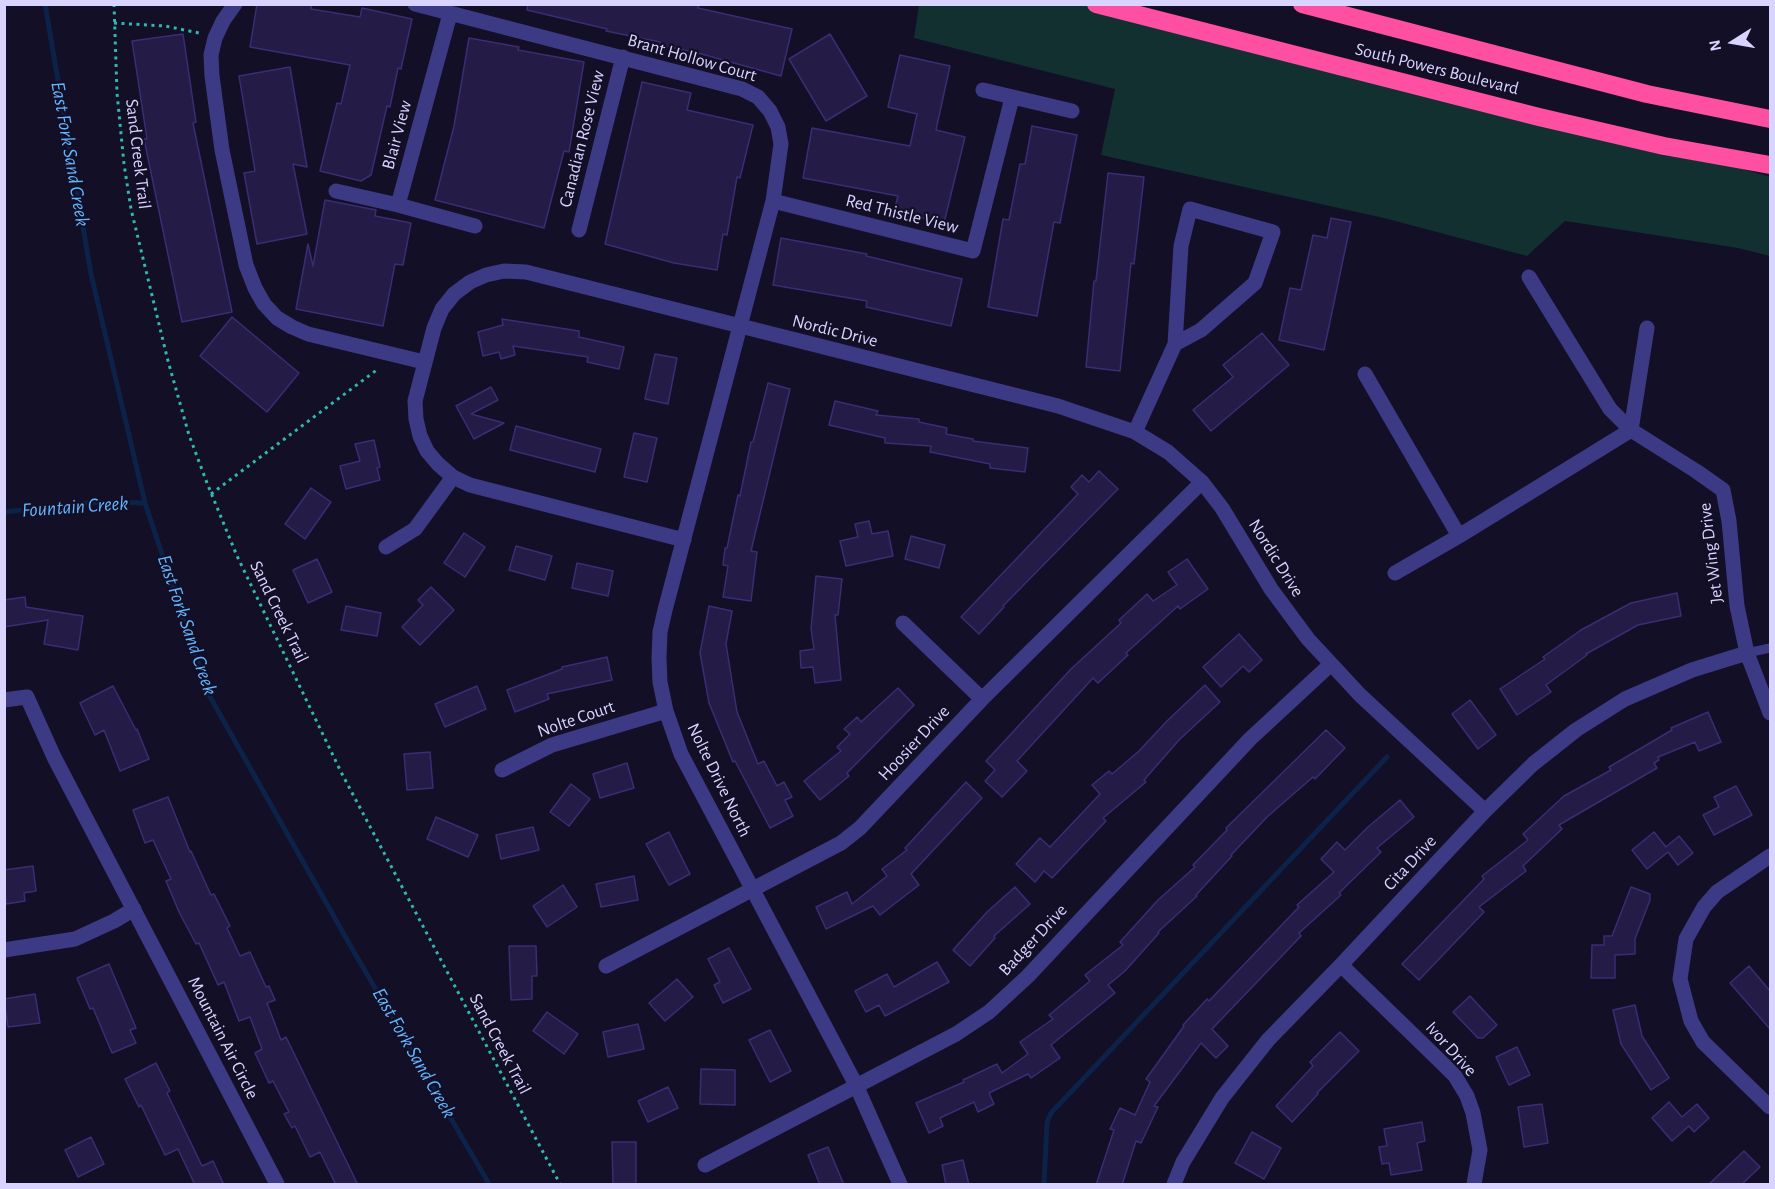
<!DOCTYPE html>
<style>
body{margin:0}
#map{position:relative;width:1775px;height:1189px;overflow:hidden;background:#130f26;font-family:"Alegreya Sans",sans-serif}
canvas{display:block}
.frame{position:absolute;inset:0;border:6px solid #d9d4ff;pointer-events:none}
.north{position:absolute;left:1703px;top:12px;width:60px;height:60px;-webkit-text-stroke:4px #130f26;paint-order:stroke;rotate:259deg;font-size:16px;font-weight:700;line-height:24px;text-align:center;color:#d9d4ff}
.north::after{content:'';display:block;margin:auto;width:21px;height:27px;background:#d9d4ff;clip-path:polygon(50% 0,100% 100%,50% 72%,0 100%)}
</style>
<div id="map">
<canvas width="1775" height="1189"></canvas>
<div class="frame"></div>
<div class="north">N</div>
</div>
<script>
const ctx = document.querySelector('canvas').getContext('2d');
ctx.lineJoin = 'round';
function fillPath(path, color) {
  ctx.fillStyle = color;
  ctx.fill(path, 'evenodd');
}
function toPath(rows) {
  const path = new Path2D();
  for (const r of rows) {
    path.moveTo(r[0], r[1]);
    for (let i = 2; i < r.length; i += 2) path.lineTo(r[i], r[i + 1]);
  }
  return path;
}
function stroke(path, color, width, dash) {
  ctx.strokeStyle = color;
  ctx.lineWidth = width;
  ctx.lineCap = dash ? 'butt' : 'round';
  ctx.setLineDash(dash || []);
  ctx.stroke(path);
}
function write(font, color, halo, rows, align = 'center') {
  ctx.font = font + ' "Alegreya Sans",sans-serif';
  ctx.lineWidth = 4.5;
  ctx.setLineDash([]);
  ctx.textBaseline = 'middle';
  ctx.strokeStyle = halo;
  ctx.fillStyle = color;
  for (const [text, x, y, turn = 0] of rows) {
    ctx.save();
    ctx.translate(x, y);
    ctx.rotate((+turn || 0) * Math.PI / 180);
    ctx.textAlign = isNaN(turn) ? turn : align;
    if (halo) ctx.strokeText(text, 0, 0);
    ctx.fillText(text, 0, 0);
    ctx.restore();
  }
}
fillPath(toPath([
 [919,5,1099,5,1664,146,1770,177,1770,256,1738,248,1565,221,1527,256,1388,219,1101,155,1115,89,914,38]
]), '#12302f');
stroke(toPath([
 [45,4,91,274,145,503,209,695,350,945,489,1184],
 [4,512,96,502,145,503],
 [1044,1184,1047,1123,1051,1113,1387,757]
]), '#0c2248', 5);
const building = toPath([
 [257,4,312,4,311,9,360,17,362,8,412,19,401,69,398,68,390,107,387,106,371,175,361,181,320,171,337,103,341,104,350,65,250,47,257,4],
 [528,4,699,4,698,8,792,29,781,76,698,53,660,45,660,42,606,31,607,29,527,10,528,4],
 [183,34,196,122,193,123,232,312,182,322,144,139,147,139,132,41,183,34],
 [830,34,867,96,826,121,789,59,830,34],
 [469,38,519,47,518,50,584,62,569,152,564,151,544,228,435,200,454,126,469,38],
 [900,55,950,66,936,130,965,137,944,223,894,211,898,196,803,178,812,128,910,146,917,114,888,107,900,55],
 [290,67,307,167,293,164,307,234,257,244,244,173,255,171,239,76,290,67],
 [642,82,691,93,687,110,753,125,740,178,737,177,727,235,723,234,717,270,674,263,605,244,642,82],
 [1032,126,1077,135,1060,223,1054,222,1037,316,988,307,1003,219,1009,220,1020,164,1025,164,1032,126],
 [1108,173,1144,177,1134,264,1131,263,1120,371,1086,367,1094,281,1096,281,1108,173],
 [325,200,376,210,375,216,411,223,403,265,395,264,383,326,296,309,308,244,313,266,325,200],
 [1331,218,1351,222,1324,350,1279,340,1290,288,1301,290,1313,235,1327,238,1331,218],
 [781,238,867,254,866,256,962,279,951,326,866,307,867,301,773,285,781,238],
 [232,317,299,373,267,412,200,356,232,317],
 [502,319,579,331,579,337,624,347,619,369,587,362,588,357,513,346,515,355,501,359,499,352,483,356,478,332,503,325,502,319],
 [1262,333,1289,365,1211,431,1193,410,1233,377,1223,365,1262,333],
 [655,354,677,358,668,404,645,399,655,354],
 [768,383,790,389,751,551,757,552,751,601,723,597,728,566,723,565,725,548,727,548,738,495,740,496,751,442,753,442,768,383],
 [491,387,498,400,471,414,504,423,474,439,456,406,491,387],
 [835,401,878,411,876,415,919,419,919,422,947,428,946,434,973,439,973,441,1028,448,1025,472,990,468,990,464,930,452,931,446,885,443,885,438,829,425,835,401],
 [516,426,601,449,595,472,510,450,516,426],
 [634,433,657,438,647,482,624,477,634,433],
 [374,440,380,467,377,468,380,480,346,489,340,466,360,461,355,444,374,440],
 [1099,471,1118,489,1003,606,1004,607,979,634,961,617,1078,494,1071,487,1082,475,1089,482,1099,471],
 [311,488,331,502,305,539,285,524,311,488],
 [869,521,872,534,888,531,893,556,846,566,840,541,858,537,855,524,869,521],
 [464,533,485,547,465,577,444,563,464,533],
 [911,536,945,545,939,568,905,559,911,536],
 [516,546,552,556,545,580,509,570,516,546],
 [317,559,332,592,308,603,293,570,317,559],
 [1187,559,1208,589,1180,609,1178,606,1126,653,1128,655,1098,683,1093,678,1017,761,1027,771,1002,797,985,781,995,770,986,761,1071,669,1121,623,1119,620,1147,594,1153,601,1177,585,1168,572,1187,559],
 [577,563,613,571,608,596,572,588,577,563],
 [816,576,842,579,838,615,835,615,841,680,815,683,813,667,801,668,800,651,814,649,811,629,816,576],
 [431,587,454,610,420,645,402,627,423,605,418,600,431,587],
 [1677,593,1681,616,1638,625,1586,654,1587,655,1546,685,1551,692,1517,715,1500,689,1545,659,1543,657,1581,630,1631,603,1677,593],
 [25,597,26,607,83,616,78,650,44,644,48,620,4,627,4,600,25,597],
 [346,606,381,613,377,636,341,630,346,606],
 [709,606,732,611,726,644,737,712,758,764,764,761,777,786,784,782,792,797,785,800,793,816,770,828,735,761,733,762,709,703,700,653,709,606],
 [1239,634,1262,660,1249,672,1243,666,1221,687,1203,667,1239,634],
 [607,657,612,680,547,694,549,699,515,712,507,690,562,669,562,667,607,657],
 [1205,685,1220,702,1179,740,1144,780,1146,782,1103,818,1106,821,1052,878,1044,871,1035,882,1016,864,1040,838,1050,847,1100,794,1092,785,1109,771,1112,774,1139,751,1167,721,1205,685],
 [113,686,136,730,137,729,149,759,120,771,104,730,95,735,80,703,113,686],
 [477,686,486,709,445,727,435,704,477,686],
 [898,688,914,705,847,773,849,776,820,800,804,781,841,751,837,747,850,734,844,729,857,717,861,722,898,688],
 [1470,700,1496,735,1478,749,1452,714,1470,700],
 [1708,712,1721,742,1699,751,1695,742,1658,757,1659,760,1654,763,1657,768,1559,825,1562,829,1523,866,1526,871,1479,907,1484,912,1419,980,1402,964,1484,879,1482,876,1528,840,1523,834,1564,796,1611,770,1609,767,1672,730,1671,728,1708,712],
 [1326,730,1345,748,1315,779,1313,777,1267,817,1231,855,1232,856,1196,895,1197,896,1158,932,1159,933,1125,971,1108,985,1115,993,1051,1045,1060,1058,1031,1078,1028,1074,989,1093,994,1104,978,1112,974,1102,940,1118,943,1126,929,1133,916,1103,964,1082,963,1080,997,1064,1002,1073,1028,1054,1020,1042,1053,1019,1049,1015,1090,981,1085,975,1123,945,1120,942,1158,900,1195,867,1193,865,1227,830,1226,828,1326,730],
 [430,752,433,788,407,790,404,754,430,752],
 [627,763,634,788,600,798,593,774,627,763],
 [966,782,982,798,911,874,919,885,880,915,873,906,826,929,816,907,847,892,852,904,887,876,882,869,907,850,905,848,966,782],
 [571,784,590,799,569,826,550,812,571,784],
 [1736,786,1752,815,1714,835,1703,815,1719,807,1714,797,1736,786],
 [168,797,190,852,191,851,211,895,214,894,230,926,227,928,240,956,250,952,266,987,269,986,275,1000,267,1003,281,1040,286,1037,358,1185,336,1185,320,1152,310,1157,295,1126,292,1128,284,1114,289,1112,273,1081,269,1083,255,1053,262,1049,250,1017,239,1021,224,982,218,985,199,943,196,944,179,912,166,881,171,879,153,840,145,843,133,810,168,797],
 [1400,800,1414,817,1377,848,1381,852,1339,893,1341,895,1299,933,1301,936,1212,1029,1228,1046,1216,1058,1201,1043,1154,1106,1158,1107,1141,1143,1136,1141,1122,1185,1096,1185,1114,1130,1110,1129,1120,1108,1135,1115,1150,1082,1146,1079,1184,1026,1183,1025,1207,999,1209,1001,1299,907,1297,905,1334,872,1321,859,1337,842,1345,850,1368,827,1400,800],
 [436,817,478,835,468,857,427,839,436,817],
 [533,827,539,850,501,859,496,835,533,827],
 [669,832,690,874,669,885,646,844,669,832],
 [1654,832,1666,847,1679,836,1693,853,1678,865,1668,852,1647,869,1632,850,1654,832],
 [33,866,36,891,24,893,25,901,6,904,4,870,33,866],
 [634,876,638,900,601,907,596,884,634,876],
 [563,885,577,907,547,927,533,906,563,885],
 [1015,887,1030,904,994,936,995,938,970,966,953,950,987,912,1015,887],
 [1631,887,1650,894,1650,900,1635,939,1635,954,1615,955,1615,978,1591,978,1592,945,1604,945,1604,936,1612,936,1631,887],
 [509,946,536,946,537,976,532,976,532,999,511,1000,509,946],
 [729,948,751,989,723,1003,714,985,720,982,708,959,729,948],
 [937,962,949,982,885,1016,879,1005,866,1012,855,991,887,974,894,987,937,962],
 [109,964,136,1028,130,1030,136,1043,112,1053,93,1008,90,1009,77,978,109,964],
 [1749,966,1770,991,1770,1029,1730,983,1749,966],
 [677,979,693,997,665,1021,649,1003,677,979],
 [35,994,40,1023,8,1027,4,999,35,994],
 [1470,996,1497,1025,1483,1038,1478,1038,1453,1012,1470,996],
 [1635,1005,1642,1036,1669,1078,1651,1090,1621,1044,1613,1010,1635,1005],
 [547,1012,578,1034,564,1054,533,1031,547,1012],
 [638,1024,644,1049,608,1057,603,1032,638,1024],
 [770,1030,791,1071,770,1082,749,1040,770,1030],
 [1340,1032,1359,1051,1317,1093,1318,1094,1292,1122,1276,1106,1313,1066,1310,1062,1340,1032],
 [1517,1047,1530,1075,1509,1085,1496,1057,1517,1047],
 [156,1063,170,1091,167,1093,202,1166,213,1161,224,1185,195,1185,178,1149,165,1155,141,1105,139,1107,125,1079,156,1063],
 [701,1069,735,1070,735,1105,700,1104,701,1069],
 [668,1087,678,1108,648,1122,638,1101,668,1087],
 [1669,1102,1682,1117,1697,1104,1709,1118,1694,1132,1689,1126,1672,1141,1652,1118,1669,1102],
 [1542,1104,1548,1143,1524,1147,1518,1107,1542,1104],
 [1422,1122,1425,1141,1417,1143,1422,1170,1391,1175,1389,1163,1382,1164,1379,1147,1387,1146,1384,1129,1422,1122],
 [1252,1132,1281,1148,1264,1179,1235,1163,1252,1132],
 [91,1137,104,1164,78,1177,65,1150,91,1137],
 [612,1142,636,1142,636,1185,613,1185,612,1142],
 [828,1147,844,1185,820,1185,808,1155,828,1147],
 [1744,1151,1760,1167,1741,1185,1708,1185,1744,1151],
 [963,1160,969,1185,946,1185,942,1165,963,1160]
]);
fillPath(building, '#241b47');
stroke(building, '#3b2d73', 1.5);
stroke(toPath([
 [114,4,117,93,124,164,131,209,168,361,189,435,207,483,237,556,341,772,560,1184],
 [114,23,165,26,199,33],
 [211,494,378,369]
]), '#2fb8b0', 3, [3, 4.5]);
stroke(toPath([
 [1747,653,1770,648]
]), '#3d3a85', 9);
stroke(toPath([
 [235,4,223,21,215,38,211,55,212,76,222,150,246,265,255,288,264,304,277,318,292,327,308,334,424,362],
 [415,4,742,89,758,97,770,111,778,127,781,144,773,201,665,610,660,632,659,658,660,682,666,711,681,754,856,1085,900,1184],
 [983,90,1072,111],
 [336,191,398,205,450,14],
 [773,201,973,251,1012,98],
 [398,205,475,226],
 [579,230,623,57],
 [1529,277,1610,409,1631,430,1696,471,1723,490,1729,521,1737,606,1747,653,1770,713],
 [1365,374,1459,536,1631,430,1647,328],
 [1135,432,1175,344,1181,246,1190,209,1273,232,1255,283,1201,330,1175,344],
 [684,540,470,485,453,477,438,464,427,451,420,436,416,419,415,401,434,328,442,309,454,294,470,282,486,275,504,271,526,272,1058,406,1135,432,1168,452,1202,482,1222,508,1271,589,1308,639,1360,695,1485,811],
 [386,547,415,529,453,477],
 [1395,573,1459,536],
 [903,623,982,699],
 [4,700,27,697,54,757,277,1184],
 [502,770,552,745,666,711],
 [1770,856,1717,892,1704,907,1686,939,1680,979,1691,1021,1703,1042,1770,1107],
 [4,950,75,939,114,921,134,909],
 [1341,965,1439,1060,1455,1076,1467,1096,1473,1113,1480,1150,1474,1184],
 [606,966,841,843,860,828,982,699,1202,482],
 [705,1165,956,1034,989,1012,1028,976,1250,739,1331,664],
 [1174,1184,1183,1162,1222,1098,1268,1040,1341,965,1485,811,1533,764,1576,730,1625,699,1692,670,1747,653]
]), '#3d3a85', 15);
stroke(toPath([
 [1096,4,1539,117,1664,146,1770,165],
 [1302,4,1647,94,1770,119]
]), '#ff4fa3', 18);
write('18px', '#d9d4ff', '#130f26', [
 ["Brant Hollow Court",692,58,16],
 ["South Powers Boulevard",1437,69,14],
 ["Blair View",397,135,-75],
 ["Canadian Rose View",582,139,-76],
 ["Sand Creek Trail",138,154,83],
 ["Red Thistle View",902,214,14],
 ["Nordic Drive",835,331,14],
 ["Jet Wing Drive",1711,553,-97],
 ["Nordic Drive",1276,558,58],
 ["Sand Creek Trail",279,612,64],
 ["Nolte Court",576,719,-19],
 ["Hoosier Drive",914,743,-47],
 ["Nolte Drive North",719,780,64],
 ["Cita Drive",1410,863,-47],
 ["Badger Drive",1033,940,-47],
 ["Mountain Air Circle",223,1038,63],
 ["Sand Creek Trail",500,1044,62],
 ["Ivor Drive",1451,1049,48]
]);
write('italic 20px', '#62b6ff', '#130f26', [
 ["East Fork Sand Creek",70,154,80],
 ["Fountain Creek",75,507,-4],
 ["East Fork Sand Creek",187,625,71],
 ["East Fork Sand Creek",414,1053,60]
]);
</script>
